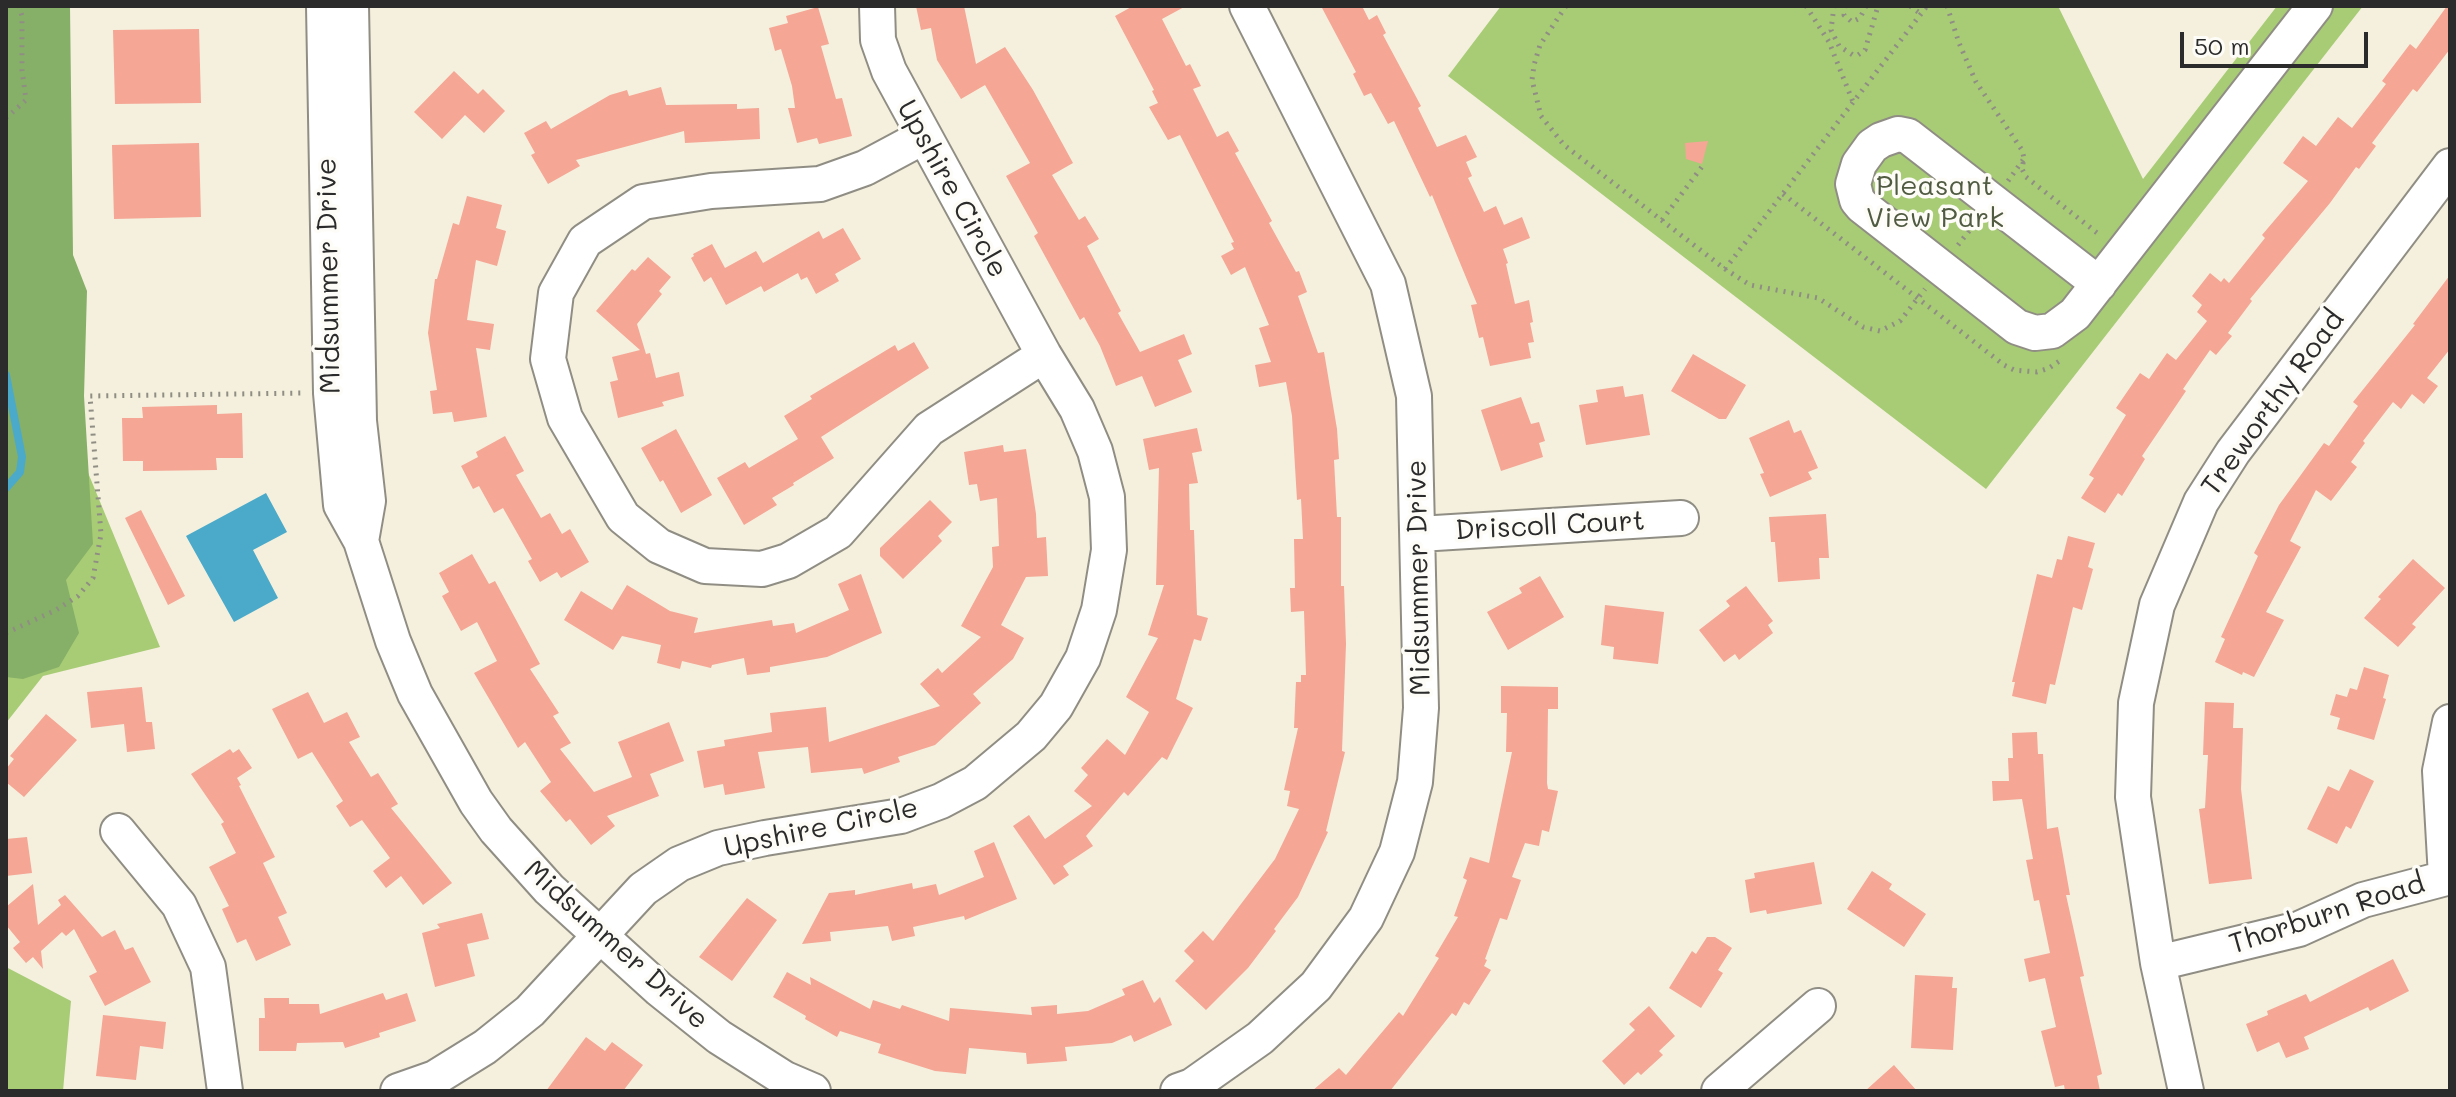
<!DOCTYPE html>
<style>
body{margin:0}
#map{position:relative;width:2456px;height:1097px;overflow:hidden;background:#f4f0dd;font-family:Mali,sans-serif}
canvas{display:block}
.frame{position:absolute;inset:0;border:8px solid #2b2b2b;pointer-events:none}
.scale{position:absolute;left:2180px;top:32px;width:188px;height:36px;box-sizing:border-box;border:4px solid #2b2b2b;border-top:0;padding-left:10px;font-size:24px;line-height:28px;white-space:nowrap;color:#2b2b2b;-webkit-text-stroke:6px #fdfcf7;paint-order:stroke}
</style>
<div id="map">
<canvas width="2456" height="1097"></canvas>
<div class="frame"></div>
<div class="scale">50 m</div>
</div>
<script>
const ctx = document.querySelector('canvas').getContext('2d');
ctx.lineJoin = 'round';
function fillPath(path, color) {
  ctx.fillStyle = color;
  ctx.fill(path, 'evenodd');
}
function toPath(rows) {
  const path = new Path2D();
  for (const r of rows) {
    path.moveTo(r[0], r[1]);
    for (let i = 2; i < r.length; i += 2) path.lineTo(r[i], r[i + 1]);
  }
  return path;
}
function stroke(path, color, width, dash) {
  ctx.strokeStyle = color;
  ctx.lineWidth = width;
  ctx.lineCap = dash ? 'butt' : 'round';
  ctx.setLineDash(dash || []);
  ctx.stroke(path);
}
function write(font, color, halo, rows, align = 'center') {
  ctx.font = font + ' Mali,sans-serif';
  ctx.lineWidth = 7;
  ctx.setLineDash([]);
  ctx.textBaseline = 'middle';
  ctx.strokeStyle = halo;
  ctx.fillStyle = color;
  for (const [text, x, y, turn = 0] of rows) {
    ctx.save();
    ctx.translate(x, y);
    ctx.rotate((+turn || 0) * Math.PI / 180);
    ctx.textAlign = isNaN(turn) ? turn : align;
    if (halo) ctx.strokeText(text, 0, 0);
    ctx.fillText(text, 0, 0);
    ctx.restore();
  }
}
fillPath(toPath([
 [6,6,77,446,160,647,43,676,6,723],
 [1501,6,2058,6,2143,179,2277,6,2363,6,1986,489,1448,76],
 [6,967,71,1001,63,1091,6,1091]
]), '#a8cc76');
fillPath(toPath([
 [6,6,70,6,73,255,87,291,84,396,93,544,66,580,79,633,59,667,23,679,6,677]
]), '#86b067');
fillPath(toPath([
 [266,493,287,532,253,550,278,598,234,622,186,536]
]), '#4baaca');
stroke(toPath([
 [6,375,22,457,20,472,6,488]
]), '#4baaca', 8);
fillPath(toPath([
 [916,6,964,6,976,64,1005,47,1033,90,1073,163,1052,175,1079,220,1085,216,1099,239,1087,246,1121,311,1118,313,1140,352,1184,334,1192,354,1178,360,1192,392,1155,407,1142,376,1116,386,1100,346,1084,317,1080,320,1034,236,1038,233,1006,176,1030,163,985,85,961,99,937,60,931,28,921,30],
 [1133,6,1186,6,1162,19,1186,66,1190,64,1201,86,1193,89,1217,137,1228,131,1239,151,1235,153,1272,221,1269,223,1296,272,1299,271,1307,292,1298,296,1318,353,1324,352,1337,429,1339,459,1334,460,1337,517,1341,517,1341,586,1344,586,1346,644,1342,751,1345,752,1326,831,1328,832,1298,897,1274,929,1276,931,1248,968,1206,1010,1175,981,1194,961,1184,951,1203,931,1213,941,1275,859,1299,809,1287,806,1290,791,1284,790,1298,728,1294,728,1296,682,1301,682,1301,675,1306,675,1304,611,1291,612,1290,588,1295,588,1294,539,1303,539,1301,499,1297,500,1292,416,1286,382,1259,387,1255,365,1271,362,1259,328,1269,325,1245,267,1231,275,1221,256,1234,249,1231,243,1234,242,1180,135,1168,140,1149,107,1158,103,1152,91,1154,90,1115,16],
 [1321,6,1362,6,1369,20,1377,15,1386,33,1383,35,1421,106,1418,108,1437,147,1466,135,1477,157,1466,162,1472,176,1468,178,1484,212,1496,206,1504,225,1522,217,1530,238,1503,249,1508,263,1506,264,1515,304,1529,300,1533,322,1530,323,1534,342,1528,343,1531,358,1490,366,1483,337,1479,338,1471,305,1477,304,1432,195,1430,197,1394,121,1388,124,1371,93,1364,96,1353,74,1356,72],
 [2447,6,2450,6,2450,49,2417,92,2413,89,2372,143,2376,146,2359,169,2356,167,2330,203,2250,299,2252,301,2228,333,2232,336,2216,355,2210,350,2183,389,2186,391,2142,456,2145,459,2122,496,2118,493,2105,513,2081,498,2094,478,2089,475,2126,415,2116,408,2140,373,2149,379,2167,353,2176,360,2207,321,2197,312,2202,305,2192,296,2210,273,2221,282,2224,278,2229,283,2265,238,2262,235,2308,181,2283,163,2303,136,2316,146,2338,117,2352,128,2386,84,2382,81,2410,44,2416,49],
 [818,7,829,44,821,46,836,99,842,98,852,136,819,144,817,138,797,143,788,108,795,108,792,86,781,49,775,51,769,28,788,23,786,16],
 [199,29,201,103,115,104,113,30],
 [454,71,478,94,483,89,505,111,484,133,465,115,442,139,414,112],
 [661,87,666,105,737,104,737,109,759,108,760,139,685,143,684,131,576,160,580,166,548,184,531,155,535,153,524,133,546,121,551,129,610,95,627,90,629,96],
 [1708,141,1702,164,1686,159,1685,143],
 [199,143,201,217,114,219,112,145],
 [467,196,502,205,496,228,506,231,497,266,476,260,467,320,494,324,490,350,476,348,487,417,454,422,452,412,433,414,430,391,437,390,428,333,435,279,437,279,453,223,459,225],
 [843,228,861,259,835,274,839,281,816,294,807,277,801,280,798,273,764,292,761,286,726,305,711,277,704,282,691,258,694,256,693,254,712,244,725,268,756,251,763,263,819,231,823,239],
 [648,257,671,277,659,291,662,294,637,324,646,354,650,353,656,378,679,372,684,396,662,402,664,406,618,418,610,382,618,380,612,357,640,350,596,311,632,269,635,271],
 [2450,275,2450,349,2427,378,2438,386,2424,404,2412,394,2401,409,2393,402,2363,441,2365,443,2351,462,2357,467,2331,501,2316,490,2290,541,2301,547,2266,612,2284,620,2254,677,2243,672,2242,675,2215,662,2225,639,2221,637,2258,556,2254,553,2279,505,2324,443,2329,446,2358,406,2353,402,2415,325,2413,324],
 [914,342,929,368,821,437,834,458,793,483,794,485,772,498,777,505,744,525,717,478,745,462,749,468,798,439,784,416,812,399,810,396,895,345,898,351],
 [1693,354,1746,385,1726,419,1719,419,1671,391],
 [1623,386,1625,397,1643,394,1650,435,1586,445,1579,405,1598,402,1596,390],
 [1521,397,1531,424,1539,422,1545,441,1539,443,1543,457,1501,471,1481,410],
 [217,405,217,414,242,413,243,458,216,458,217,470,143,471,143,461,123,461,122,418,143,418,142,407],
 [1789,420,1794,433,1801,430,1818,468,1808,472,1812,479,1770,497,1760,474,1764,473,1749,438],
 [1197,428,1202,451,1192,453,1198,483,1189,484,1190,530,1194,530,1197,615,1208,618,1201,641,1194,639,1176,699,1193,708,1167,760,1162,757,1128,796,1124,792,1086,836,1093,846,1063,866,1069,875,1054,885,1013,826,1029,815,1045,839,1092,806,1074,791,1088,775,1081,768,1107,739,1125,755,1149,712,1126,697,1158,638,1148,635,1164,585,1156,585,1159,468,1149,470,1143,439],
 [676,429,712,495,681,513,663,480,660,482,641,448],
 [505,436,524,471,516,475,541,518,550,513,562,534,570,529,589,562,561,578,557,572,540,582,528,561,532,559,503,508,494,513,479,486,473,489,461,466,478,457,476,452],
 [1003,445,1004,452,1026,449,1036,514,1037,538,1046,537,1048,576,1026,577,1001,625,1024,638,1013,659,973,694,981,703,935,745,898,757,900,762,864,774,862,768,811,773,808,747,758,752,765,788,725,795,723,784,704,788,697,751,725,746,724,740,772,732,770,713,826,707,829,742,940,706,920,684,938,668,942,673,981,637,961,626,993,567,992,547,999,546,997,498,980,501,977,484,969,485,964,452],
 [930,500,952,522,938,536,942,541,903,579,880,556,880,548],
 [141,510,185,596,168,605,125,518],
 [1826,514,1829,558,1819,558,1820,579,1778,582,1775,542,1771,542,1769,517],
 [2068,536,2095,543,2088,567,2093,569,2082,610,2073,607,2055,685,2050,684,2046,704,2012,696,2015,682,2012,682,2037,574,2052,578,2057,559,2062,560],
 [472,554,489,584,495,581,540,664,530,669,559,713,553,716,571,743,560,749,594,792,632,777,618,742,669,722,684,761,650,774,659,796,607,816,615,826,591,845,570,819,566,822,540,791,551,782,525,742,518,748,474,673,497,661,477,622,461,631,442,596,449,592,439,573],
 [2413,559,2445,588,2412,624,2416,627,2398,647,2364,618,2381,599,2378,597],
 [861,574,882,633,827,657,770,667,770,672,747,675,744,658,712,665,711,668,682,661,680,669,657,663,661,645,622,636,613,650,564,620,581,591,612,610,627,585,670,611,698,618,694,633,772,620,773,626,794,623,796,633,849,610,838,584],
 [1540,576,1564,617,1508,650,1487,612,1522,593,1519,588],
 [1746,586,1773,621,1768,625,1773,633,1739,660,1735,654,1724,662,1699,630,1730,606,1726,601],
 [1605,605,1664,612,1658,664,1613,659,1614,647,1601,645],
 [2364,667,2389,675,2383,698,2386,699,2374,740,2337,729,2340,718,2330,715,2336,694,2347,697,2350,688,2357,690],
 [1501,686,1558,687,1558,709,1548,709,1547,783,1548,789,1558,791,1549,832,1542,830,1539,846,1525,843,1512,877,1521,880,1507,920,1500,918,1485,959,1487,960,1484,966,1491,970,1469,1005,1464,1002,1456,1016,1452,1013,1390,1091,1312,1091,1339,1068,1346,1075,1399,1012,1403,1016,1439,958,1435,956,1458,917,1454,916,1467,880,1463,878,1470,857,1489,863,1512,752,1506,752,1507,713,1501,713],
 [142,687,146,722,152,722,155,749,127,752,124,724,91,728,87,692],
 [308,692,324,723,347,712,360,737,349,742,371,777,378,773,398,804,391,808,452,883,423,905,401,876,386,888,373,871,390,858,362,820,350,827,336,806,343,801,312,752,298,759,272,709],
 [2205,702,2234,703,2233,728,2243,728,2241,789,2252,879,2209,884,2199,809,2205,808,2208,755,2203,755],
 [46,714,77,740,24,797,6,782,6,769,14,759,10,756],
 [2037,732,2038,754,2043,754,2047,829,2058,827,2070,895,2066,895,2084,976,2080,977,2102,1074,2097,1076,2100,1091,2065,1091,2064,1085,2055,1087,2041,1031,2056,1027,2045,978,2029,982,2024,959,2050,953,2039,900,2034,901,2026,860,2033,859,2022,799,1993,801,1992,781,2009,781,2008,758,2013,758,2012,733],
 [230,749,233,753,239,749,252,768,237,778,241,785,239,786,275,857,263,863,287,913,278,917,291,945,256,961,246,939,237,943,222,909,229,906,209,867,236,853,221,824,224,822,191,774],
 [2350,769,2374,781,2351,829,2346,826,2337,844,2307,829,2328,786,2339,791],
 [27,837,32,873,6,876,6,839],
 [994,842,1017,899,965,920,964,916,913,927,915,936,892,941,888,926,830,932,831,941,802,944,829,893,855,890,855,895,912,883,913,889,936,884,939,895,984,877,974,851],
 [1814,862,1822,904,1767,914,1766,910,1750,913,1745,880,1755,878,1754,873],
 [1872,871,1892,884,1889,889,1926,914,1904,947,1847,909],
 [33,884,38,925,61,905,58,900,65,895,102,937,115,930,125,950,133,947,151,982,105,1006,89,976,97,972,74,929,66,936,62,932,41,951,43,969,33,957,26,963,13,948,20,942,6,925,6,907],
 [747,898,777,920,732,981,699,957],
 [482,913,489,939,467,944,475,976,435,987,422,933,440,928,437,924],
 [1707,937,1715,937,1732,948,1718,970,1723,973,1701,1008,1669,988,1692,951,1696,954],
 [2393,959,2409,991,2370,1011,2368,1007,2304,1037,2309,1049,2286,1058,2279,1042,2257,1052,2246,1024,2268,1015,2267,1011,2306,994,2310,1002],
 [787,972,811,985,810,977,870,1009,873,1000,900,1009,902,1005,949,1021,950,1008,1032,1015,1031,1007,1057,1005,1057,1014,1088,1011,1125,995,1122,989,1143,980,1154,1003,1160,997,1172,1025,1134,1042,1131,1035,1112,1043,1065,1047,1067,1061,1027,1064,1026,1053,969,1048,966,1074,935,1071,878,1053,881,1044,840,1031,837,1037,805,1019,806,1016,773,997],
 [1915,975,1953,977,1952,988,1957,988,1953,1050,1911,1048],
 [383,993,386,1000,407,993,416,1021,379,1033,380,1037,345,1048,343,1042,297,1043,296,1051,259,1051,259,1018,265,1018,264,998,289,998,289,1004,319,1004,320,1014],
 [1649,1006,1675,1036,1659,1051,1663,1055,1641,1075,1638,1072,1624,1085,1602,1061,1635,1030,1629,1024],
 [103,1015,166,1022,163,1049,140,1046,136,1080,96,1076],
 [586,1037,605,1051,612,1042,643,1065,623,1091,546,1091],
 [1894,1065,1917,1091,1865,1091]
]), '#f5a695');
const minor = toPath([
 [324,6,331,393,341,505,361,541,393,641,415,694,476,802,496,830,549,889,659,989,719,1037,785,1079,813,1091],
 [351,6,359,421,368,501,361,541],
 [923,137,865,168,820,184,711,191,643,202,585,241,556,293,548,359,565,418,623,517,659,546,705,566,762,569,788,561,838,532,929,429,1044,355],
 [2099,284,1908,136,1898,134,1881,140,1872,146,1859,164,1853,184,1857,200,1862,206,2017,327,2035,333,2052,331,2075,314,2315,6],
 [1419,534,1681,518],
 [118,831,179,905,208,967,225,1091],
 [2446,877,2440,771,2450,722],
 [2158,963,2299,929,2363,900,2450,877],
 [398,1091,435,1078,485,1047,530,1011,643,889,679,864,718,848,765,838,901,816,941,801,975,783,1031,736,1056,706,1083,658,1099,610,1109,550,1107,497,1095,451,1077,409,1044,355,889,71,878,40,877,6],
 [1178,1091,1192,1086,1260,1038,1316,986,1366,918,1397,852,1415,782,1421,708,1414,396,1388,284,1247,6],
 [1719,1091,1818,1006],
 [2186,1091,2158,963,2133,797,2136,703,2157,605,2201,502,2233,452,2450,166]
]);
stroke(minor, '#908e84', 38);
stroke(toPath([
 [1566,6,1540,45,1534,65,1532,80,1541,116,1564,145,1725,269,1750,285,1818,298,1863,327,1880,331,1900,321,1925,289],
 [1806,6,1829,42,1853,102],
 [1834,6,1831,30,1839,46,1853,55,1858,55,1865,50,1878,6],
 [1845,6,1844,15,1852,22,1860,18,1866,6],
 [1910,6,1921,14],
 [1947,6,1959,43,1976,82,2022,150,2024,158,2022,169,2026,177,2101,236],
 [6,118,26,100,22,70,22,16,19,6],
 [2008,181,2023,160],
 [1783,194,2004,365,2014,370,2037,372,2049,368,2061,360],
 [1662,220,1704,164],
 [1958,245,1977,221],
 [1725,269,1927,6],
 [6,633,56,610,78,596,93,578,101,534,90,396,306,393]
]), '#908e84', 5, [2, 6]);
stroke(minor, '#fff', 34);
write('28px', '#505b42', '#fdfcf7', [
 ["Pleasant",1935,186],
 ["View Park",1935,218]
]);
write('28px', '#2b2b2b', '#fdfcf7', [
 ["Upshire Circle",952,189,61],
 ["Midsummer Drive",329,276,-91],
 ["Treworthy Road",2273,403,-54],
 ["Driscoll Court",1550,526,-3],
 ["Midsummer Drive",1419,578,-91],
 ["Upshire Circle",821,828,-12],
 ["Thorburn Road",2327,914,-18],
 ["Midsummer Drive",616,945,42]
]);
</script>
